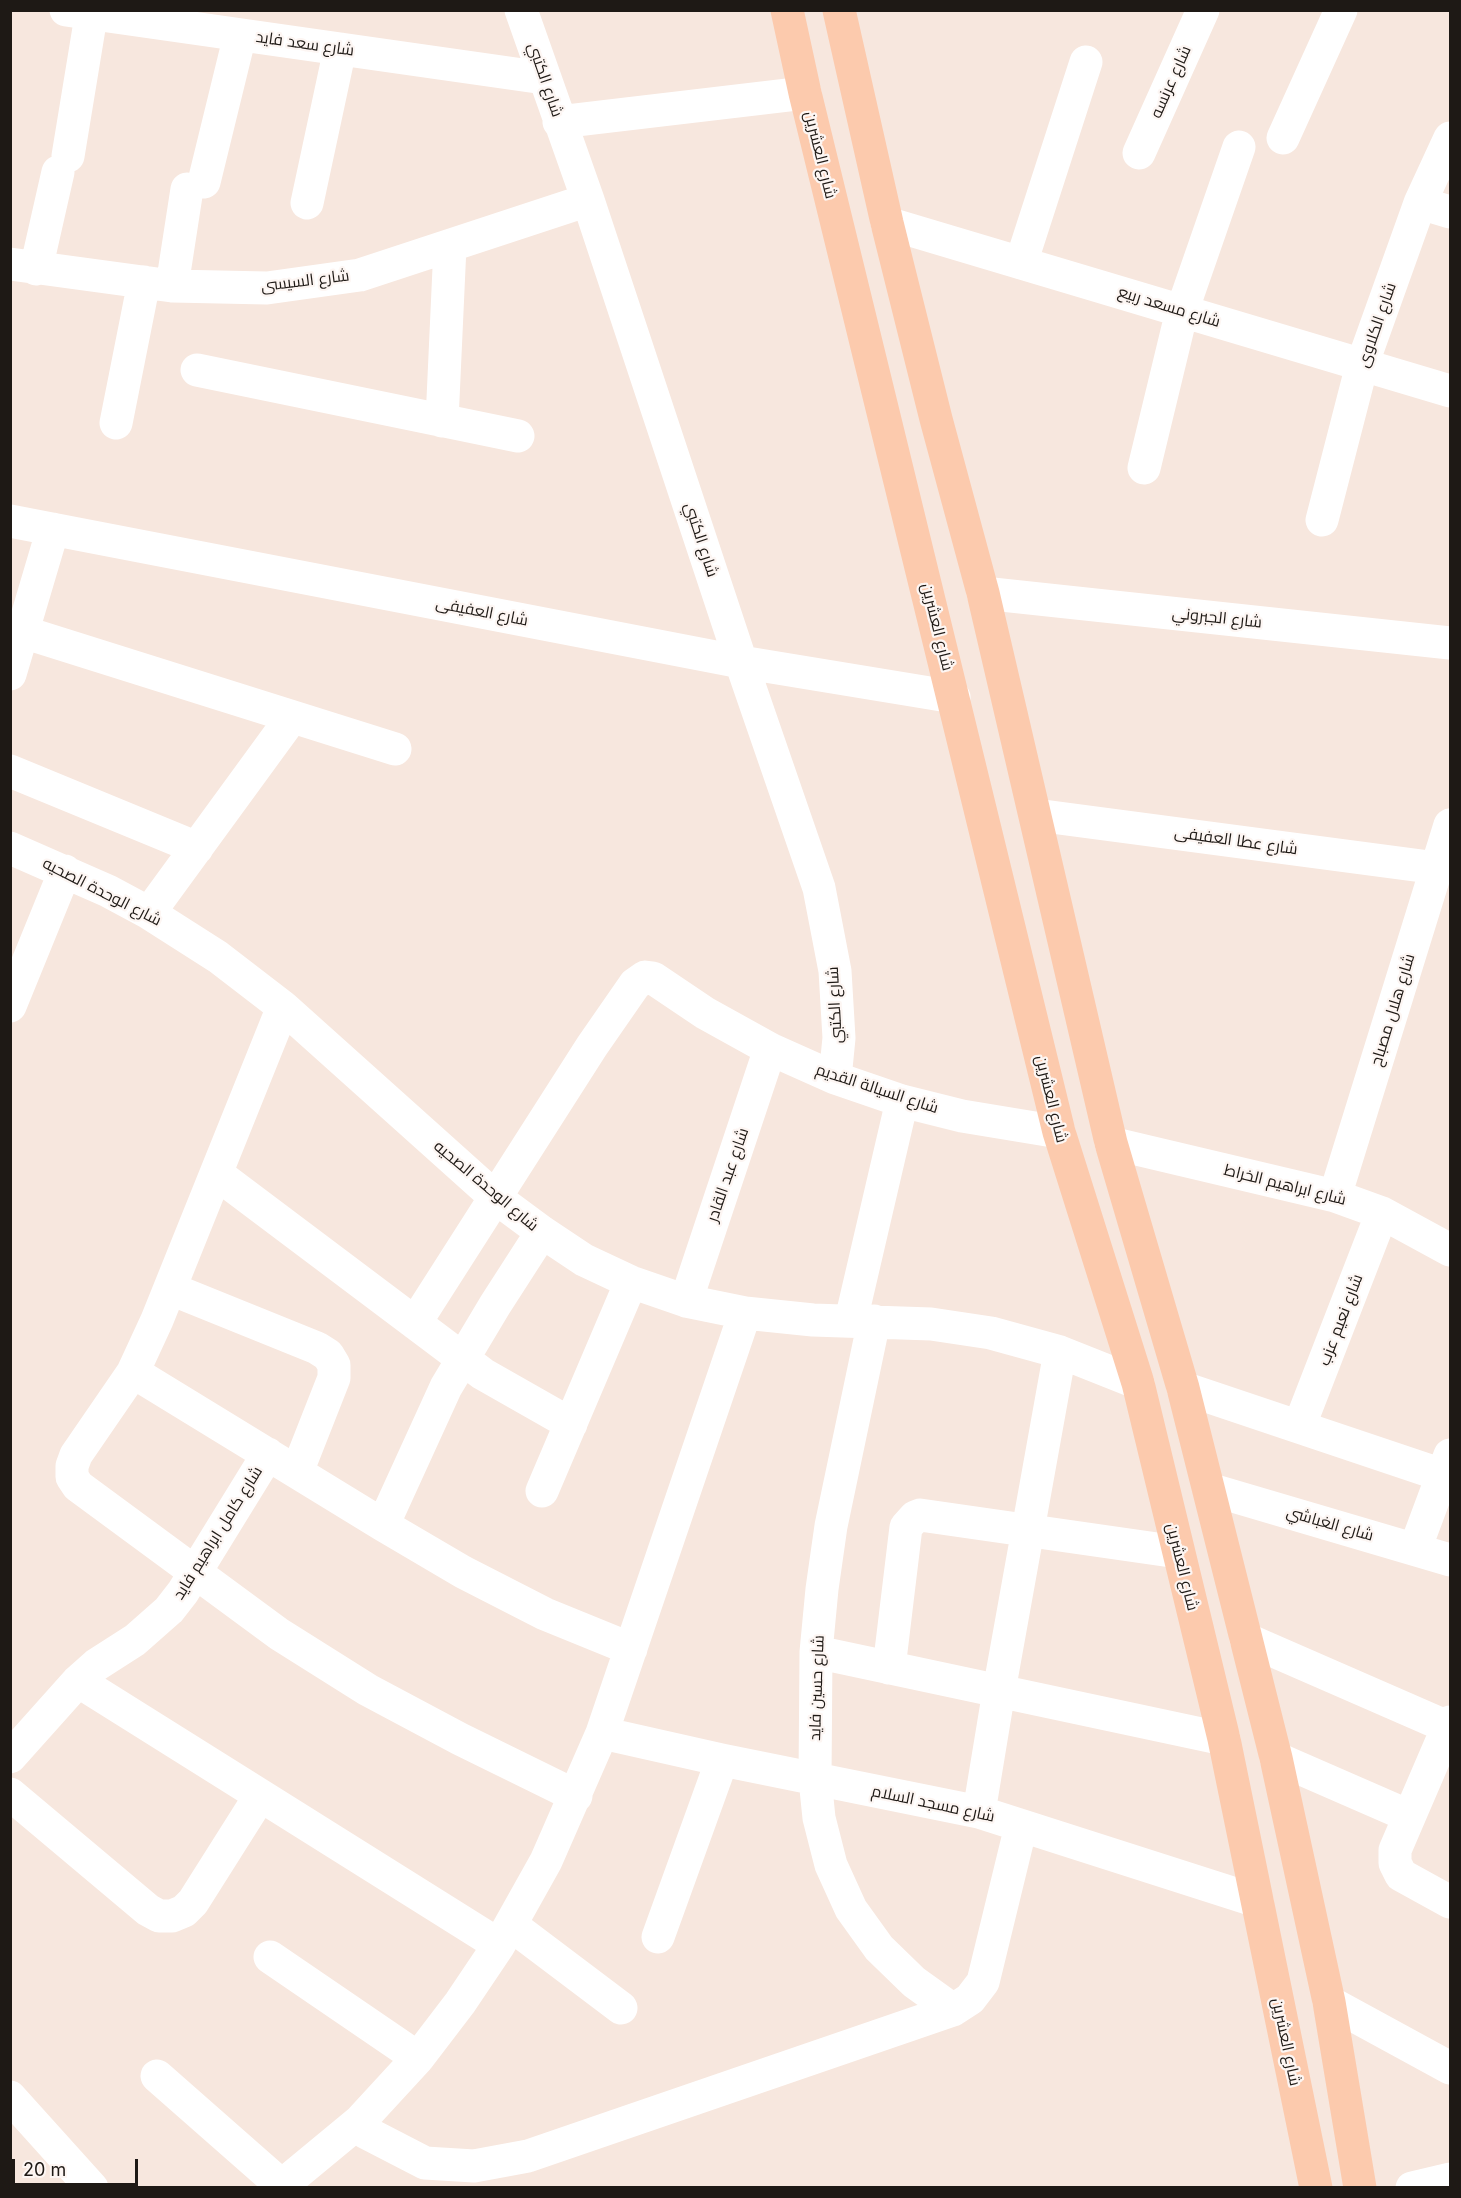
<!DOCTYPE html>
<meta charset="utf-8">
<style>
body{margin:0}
#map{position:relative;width:1461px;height:2198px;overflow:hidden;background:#f7e7de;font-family:Inter,sans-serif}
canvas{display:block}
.frame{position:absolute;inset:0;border:12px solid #1e1915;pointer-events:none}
.scale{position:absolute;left:12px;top:2159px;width:126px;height:27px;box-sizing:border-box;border:3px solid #1e1915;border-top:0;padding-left:8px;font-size:18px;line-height:21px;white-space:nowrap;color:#1e1915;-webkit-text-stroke:4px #fdf6f3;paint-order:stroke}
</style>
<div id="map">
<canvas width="1461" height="2198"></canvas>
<div class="frame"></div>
<div class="scale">20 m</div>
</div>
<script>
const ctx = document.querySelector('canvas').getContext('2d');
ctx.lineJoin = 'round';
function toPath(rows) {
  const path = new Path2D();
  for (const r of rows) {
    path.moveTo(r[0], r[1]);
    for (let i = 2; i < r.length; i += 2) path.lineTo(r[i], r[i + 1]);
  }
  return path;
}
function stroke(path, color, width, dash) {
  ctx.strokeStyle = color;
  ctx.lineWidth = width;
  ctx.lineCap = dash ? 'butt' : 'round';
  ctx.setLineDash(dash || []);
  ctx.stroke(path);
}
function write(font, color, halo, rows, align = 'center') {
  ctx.font = font + ' Inter,Cairo,sans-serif';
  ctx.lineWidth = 4.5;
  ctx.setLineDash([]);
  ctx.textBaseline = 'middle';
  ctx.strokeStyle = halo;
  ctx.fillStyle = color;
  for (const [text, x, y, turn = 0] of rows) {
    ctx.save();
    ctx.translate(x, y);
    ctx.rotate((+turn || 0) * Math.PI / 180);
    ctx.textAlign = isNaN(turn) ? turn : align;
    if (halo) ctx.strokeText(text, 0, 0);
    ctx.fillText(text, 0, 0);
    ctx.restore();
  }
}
stroke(toPath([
 [66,10,544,78],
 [521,10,588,200,741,662,819,888,835,971,839,1038,835,1078],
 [559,122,805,93],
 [1283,138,1341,10],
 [1139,153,1203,10],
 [68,156,92,10],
 [204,182,240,35],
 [307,203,340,49],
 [1420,203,1450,212],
 [887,223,1450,391],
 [1021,263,1086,62],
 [10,264,172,286,267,288,360,275,588,200],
 [36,269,58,172],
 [172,286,187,189],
 [197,370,518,436],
 [442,421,450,246],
 [116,423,144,282],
 [1144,468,1182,311,1239,147],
 [1322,520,1362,365,1420,203,1450,138],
 [10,521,741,662,954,697],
 [983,593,1450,643],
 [23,632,395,749],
 [10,674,53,529],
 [10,771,197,848],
 [1036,815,1437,868],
 [10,848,108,891,149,913,218,957,283,1007,496,1198,542,1232,584,1260,631,1282,686,1301,745,1313,813,1320,931,1324,991,1333,1060,1352,1138,1383],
 [149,913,292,717],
 [10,1006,65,871],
 [283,1007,157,1320,133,1372,76,1455,72,1466,72,1477,78,1486,279,1634,368,1690,460,1739,576,1796],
 [1111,1143,1335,1196,1382,1213,1450,1250],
 [217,1174,483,1374,571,1424],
 [1335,1196,1450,825],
 [171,1289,317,1348,328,1355,334,1365,334,1378,297,1472],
 [686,1301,770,1049],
 [851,1320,902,1101],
 [874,1321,831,1526,822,1589,816,1652,815,1779,819,1818,831,1865,851,1909,879,1948,914,1982,953,2010],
 [415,1323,592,1046,635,984,645,977,653,978,705,1013,770,1049,835,1078,902,1101,962,1116,1059,1132],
 [133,1372,383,1525,463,1572,545,1614,631,1649],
 [1183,1388,1442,1475],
 [1299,1427,1382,1213],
 [1209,1489,1450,1560],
 [542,1491,631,1282],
 [383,1525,446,1387,495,1305,542,1232],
 [1415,1549,1450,1455],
 [1246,1639,1450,1728],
 [816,1652,1224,1739],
 [889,1668,906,1527,915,1517,920,1515,1178,1552],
 [78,1681,499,1945],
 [1450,1722,1395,1850,1395,1863,1401,1875,1450,1902],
 [602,1733,722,1760,979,1812,1257,1901],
 [10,1757,78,1681,96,1665,135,1640,169,1610,183,1592,268,1454],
 [1276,1758,1409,1816],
 [10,1794,148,1910,159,1916,172,1916,184,1911,193,1902,260,1796],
 [979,1812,999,1691,1060,1352],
 [511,1925,621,2008],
 [658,1937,722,1760],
 [270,1957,418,2058],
 [1329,2002,1450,2068],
 [157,2076,282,2186],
 [10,2097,92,2188],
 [360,2121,365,2132,425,2163,474,2166,528,2156,953,2010,970,1999,983,1982,1021,1826],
 [279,2188,360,2121,418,2058,460,2003,499,1945,546,1861,602,1733,745,1313],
 [1412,2188,1450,2179]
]), '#fff', 33);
stroke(toPath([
 [787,10,805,93,1059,1132,1138,1383,1224,1739,1316,2188],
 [839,10,887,223,936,419,983,593,1111,1143,1183,1388,1276,1758,1329,2002,1360,2188]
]), '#fccaad', 33);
write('16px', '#1e1915', '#fdf6f3', [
 ["شارع سعد فايد",305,44,8],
 ["شارع الكتبي",545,80,71],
 ["شارع عرنسه",1171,82,-66],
 ["شارع العشرين",820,155,76],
 ["شارع السيسى",305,281,-7],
 ["شارع مسعد ربيع",1169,307,17],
 ["شارع الكلاوى",1377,325,-71],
 ["شارع الكتبي",701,540,72],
 ["شارع العفيفى",482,612,11],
 ["شارع الجبروني",1217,618,6],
 ["شارع العشرين",937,627,76],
 ["شارع عطا العفيفى",1236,841,8],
 ["شارع الوحدة الصحيه",102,892,27],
 ["شارع الكتبي",835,1005,-93],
 ["شارع هلال مصباح",1393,1010,-73],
 ["شارع السيالة القديم",877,1089,18],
 ["شارع العشرين",1051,1099,76],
 ["شارع عبد القادر",728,1175,-71],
 ["شارع ابراهيم الخراط",1285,1185,14],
 ["شارع الوحدة الصحيه",486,1186,40],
 ["شارع نعيم عزب",1341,1320,-69],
 ["شارع الغباشي",1330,1524,16],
 ["شارع كامل ابراهيم فايد",218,1533,-58],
 ["شارع العشرين",1182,1567,76],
 ["شارع حسين فايد",817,1688,-88],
 ["شارع مسجد السلام",933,1804,12],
 ["شارع العشرين",1286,2042,78]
]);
</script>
